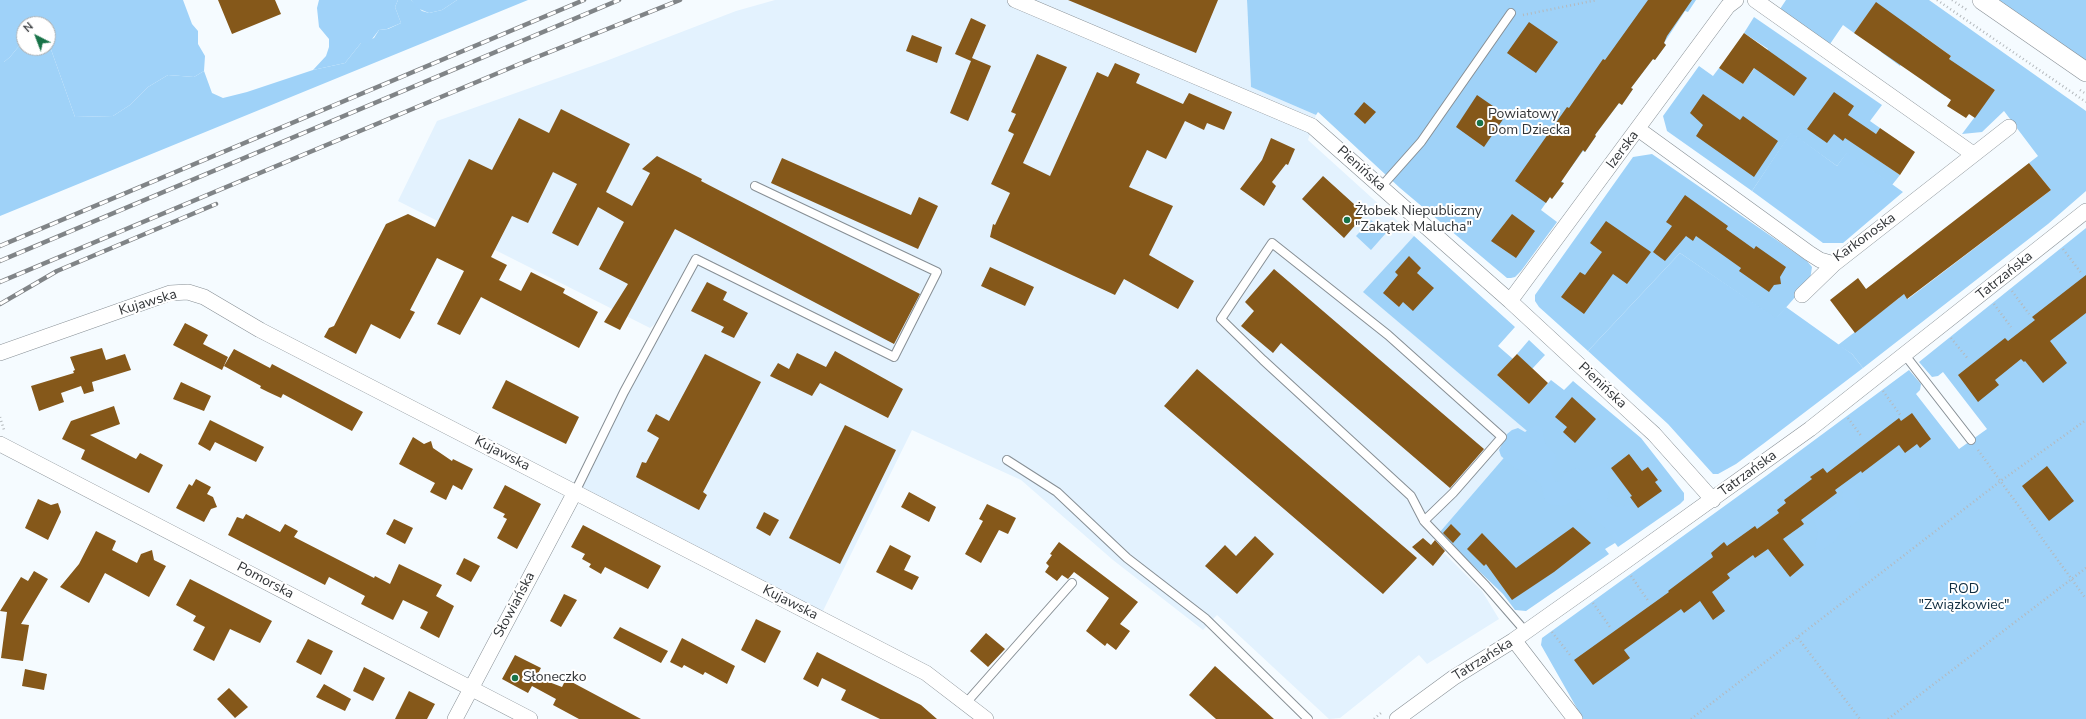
<!DOCTYPE html>
<meta charset="utf-8">
<style>
body{margin:0}
#map{position:relative;width:2086px;height:719px;overflow:hidden;background:#f5fbff;font-family:"Nunito Sans",sans-serif}
canvas{display:block}
.north{position:absolute;left:16px;top:16px;width:40px;height:40px;box-sizing:border-box;background:#fff;border:1px solid #adaeaf;border-radius:50%;rotate:318deg;font-size:11px;font-weight:700;line-height:16px;text-align:center;color:#323538}
.north::after{content:'';display:block;margin:auto;width:14px;height:18px;background:#187348;clip-path:polygon(50% 0,100% 100%,50% 72%,0 100%)}
</style>
<div id="map">
<canvas width="2086" height="719"></canvas>
<div class="north">N</div>
</div>
<script>
const ctx = document.querySelector('canvas').getContext('2d');
ctx.lineJoin = 'round';
function fillPath(path, color) {
  ctx.fillStyle = color;
  ctx.fill(path, 'evenodd');
}
function toPath(rows) {
  const path = new Path2D();
  for (const r of rows) {
    path.moveTo(r[0], r[1]);
    for (let i = 2; i < r.length; i += 2) path.lineTo(r[i], r[i + 1]);
  }
  return path;
}
function stroke(path, color, width, dash) {
  ctx.strokeStyle = color;
  ctx.lineWidth = width;
  ctx.lineCap = dash ? 'butt' : 'round';
  ctx.setLineDash(dash || []);
  ctx.stroke(path);
}
function write(font, color, halo, rows, align = 'center') {
  ctx.font = font + ' "Nunito Sans",sans-serif';
  ctx.lineWidth = 4;
  ctx.setLineDash([]);
  ctx.textBaseline = 'middle';
  ctx.strokeStyle = halo;
  ctx.fillStyle = color;
  for (const [text, x, y, turn = 0] of rows) {
    ctx.save();
    ctx.translate(x, y);
    ctx.rotate((+turn || 0) * Math.PI / 180);
    ctx.textAlign = isNaN(turn) ? turn : align;
    if (halo) ctx.strokeText(text, 0, 0);
    ctx.fillText(text, 0, 0);
    ctx.restore();
  }
}
fillPath(toPath([
 [775,0,1247,0,1251,87,1316,115,1308,140,1414,236,1364,292,1527,431,1432,541,1482,591,1499,619,1427,664,1419,655,1340,718,1329,719,1217,615,1203,630,1113,560,1021,480,912,430,820,617,576,491,671,311,650,328,398,201,437,121,606,61,736,11]
]), '#e3f2fe');
fillPath(toPath([
 [398,0,411,0,422,11,429,13,442,10,457,0,528,0,0,216,0,62,4,62,10,57,24,40,24,48,48,48,48,41,75,117,113,116,130,105,148,87,168,75,194,77,204,71,212,93,223,98,247,92,313,70,345,63,361,43,374,38,379,30,388,29,401,23,395,7],
 [1247,0,1696,0,1688,12,1685,11,1664,43,1666,45,1655,60,1653,59,1631,88,1633,89,1622,105,1619,103,1595,135,1596,136,1585,152,1583,151,1561,181,1564,183,1552,199,1550,197,1541,210,1557,222,1521,271,1515,277,1511,278,1507,278,1400,188,1318,112,1316,115,1251,87],
 [1786,0,1929,0,2086,111,2086,191,2048,224,1863,368,1852,354,1838,345,1899,298,1883,276,1887,273,1908,299,2051,190,2029,163,2038,156,2004,111,1982,132,1962,134,1995,90,1963,69,1945,96,1930,86,1951,56,1922,35,1900,66,1881,52,1876,3,1854,33,1843,25,1830,44,1780,9],
 [1995,0,2086,0,2086,64],
 [1754,17,1882,105,1870,121,1880,128,1865,151,1900,175,1892,185,1847,153,1837,166,1791,133,1752,191,1667,131,1663,116,1699,66,1713,76,1719,68,1743,84,1768,49,1744,33],
 [1652,154,1807,261,1812,267,1810,280,1776,319,1680,253,1588,351,1539,307,1535,301,1535,295,1633,157],
 [1371,220,1386,233,1371,250,1356,236],
 [2086,228,2086,719,1583,719,1541,645,1542,638,1766,476,1909,370,1921,384,1920,390,1916,394,1959,449,1987,429,1943,372,1938,376,1932,377,1919,362],
 [1414,236,1515,327,1498,346,1513,359,1497,375,1529,404,1551,380,1564,390,1573,381,1641,438,1684,493,1684,500,1680,504,1618,547,1615,543,1605,549,1609,554,1526,611,1515,610,1503,594,1439,533,1527,431,1363,292],
 [1529,340,1545,355,1532,369,1517,354]
]), '#9fd2f8');
fillPath(toPath([
 [0,0,183,0,192,24,198,31,198,44,205,56,204,71,194,77,168,75,148,87,130,105,113,116,75,117,48,41,48,24,24,24,24,40,10,57,4,62,0,62],
 [319,0,398,0,395,7,401,23,387,29,379,30,369,43,361,43,345,63,313,70,326,56,329,47,329,39,319,27,317,8],
 [411,0,457,0,442,10,429,13,417,8],
 [1791,132,1837,166,1847,152,1903,192,1843,243,1823,243,1752,191],
 [1680,253,1776,318,1786,307,1852,354,1863,368,1763,444,1736,464,1718,474,1713,474,1668,424,1588,351],
 [1534,426,1539,426,1542,428,1545,443,1555,454,1556,458,1550,470,1556,482,1560,481,1566,472,1577,468,1585,471,1600,466,1603,463,1608,466,1616,481,1609,490,1607,501,1617,507,1631,505,1637,510,1647,509,1654,516,1648,525,1623,543,1618,544,1604,527,1580,507,1581,503,1579,499,1562,506,1549,504,1545,501,1541,484,1512,466,1501,456,1499,450,1507,434,1512,430,1518,428,1525,432],
 [1802,477,1807,480,1831,511,1838,507,1843,499,1842,490,1846,483,1851,482,1860,494,1854,502,1859,509,1860,517,1858,521,1841,532,1836,540,1821,551,1817,550,1815,546,1818,532,1811,511,1794,489,1795,481]
]), '#9fd2f9');
fillPath(toPath([
 [218,0,275,0,281,14,232,34],
 [1068,0,1218,0,1196,53],
 [1648,0,1692,0,1667,36,1664,43,1666,45,1655,60,1653,59,1631,88,1633,89,1622,105,1619,103,1595,135,1596,136,1585,152,1583,150,1561,182,1564,183,1552,199,1550,197,1546,203,1515,181,1567,107,1569,108,1603,59,1605,60],
 [1876,2,1951,56,1949,59,1995,90,1975,118,1969,114,1966,118,1947,106,1951,100,1854,33],
 [971,18,986,25,972,58,991,66,968,121,950,113,971,61,955,54],
 [1529,22,1558,42,1536,73,1507,53],
 [1744,33,1807,78,1794,96,1754,68,1743,84,1719,68],
 [912,35,942,47,937,63,906,51],
 [1037,54,1067,67,1023,163,1050,176,1097,72,1108,77,1115,63,1140,74,1136,83,1183,104,1189,93,1232,112,1224,130,1207,123,1204,130,1185,121,1166,159,1147,150,1129,187,1173,206,1149,255,1194,281,1178,309,1124,279,1115,295,990,237,993,224,995,225,1010,193,991,184,1014,134,1008,131,1016,114,1011,112],
 [1834,92,1854,106,1848,115,1876,134,1880,128,1915,152,1900,175,1845,138,1843,141,1834,134,1827,143,1807,129],
 [1703,94,1740,120,1743,116,1778,141,1754,177,1696,136,1703,125,1690,113],
 [1477,95,1506,115,1484,147,1456,127],
 [1364,102,1376,112,1365,124,1354,114],
 [561,109,630,144,606,192,632,206,650,173,642,169,657,156,702,179,701,181,920,294,894,344,675,229,620,330,604,322,628,284,599,269,624,222,598,207,578,246,552,233,577,184,553,172,528,223,512,216,491,257,507,265,499,280,521,291,531,272,565,289,563,293,598,312,579,348,481,297,460,335,437,324,464,271,437,258,410,310,415,312,400,339,371,324,356,354,324,337,329,328,334,326,386,224,408,214,435,227,469,159,492,170,519,118,549,133],
 [1271,138,1295,149,1288,165,1286,164,1272,182,1276,186,1264,206,1240,189,1262,160],
 [782,158,911,215,919,197,938,206,918,249,771,183],
 [2029,163,2051,190,1907,299,1904,294,1855,333,1830,300,1858,278,1866,289],
 [1323,176,1365,214,1344,238,1302,199],
 [1685,195,1728,226,1726,229,1754,249,1756,246,1786,267,1780,277,1781,284,1774,285,1769,292,1739,271,1741,268,1696,236,1693,241,1686,236,1665,261,1653,252,1672,226,1666,222],
 [1512,214,1535,231,1516,258,1491,241],
 [1606,221,1651,252,1627,284,1613,274,1584,314,1561,297,1580,272,1585,275,1602,252,1590,243],
 [1409,256,1421,268,1417,273,1434,288,1413,311,1403,302,1399,307,1383,293,1398,275,1395,272],
 [990,267,1034,287,1025,306,981,286],
 [1274,269,1484,449,1450,488,1281,343,1273,353,1241,326,1254,311,1245,302],
 [2086,275,2086,313,2050,341,2067,363,2043,383,2025,361,2024,362,2021,359,1995,380,1999,385,1978,402,1958,375,2005,338,2008,341,2035,320,2032,317],
 [707,282,727,292,723,300,748,313,734,338,721,332,724,327,691,311],
 [185,323,208,335,203,344,228,357,222,370,173,345],
 [102,348,106,360,125,354,131,370,92,382,94,391,84,394,81,386,61,393,64,402,39,411,31,386,74,373,73,371,75,370,70,357],
 [234,349,270,368,272,364,363,412,352,431,283,394,281,398,268,392,260,388,261,386,224,366],
 [835,351,903,389,888,418,820,383,812,396,770,376,778,363,789,369,797,353,826,367],
 [705,354,761,382,703,492,707,495,699,510,636,477,642,462,646,463,659,438,647,431,656,414,669,421],
 [1517,354,1548,383,1529,404,1497,375],
 [1197,369,1417,558,1383,594,1164,406],
 [506,380,579,417,566,444,492,408],
 [181,382,211,396,204,411,173,399],
 [1572,397,1596,419,1575,443,1563,432,1567,427,1555,417],
 [114,406,120,424,90,435,136,459,140,453,163,465,149,493,81,459,85,450,62,439,71,421],
 [1912,413,1931,439,1920,448,1917,444,1905,453,1899,445,1862,473,1861,471,1835,490,1837,493,1801,520,1804,524,1783,539,1804,565,1790,577,1768,549,1755,558,1753,555,1727,574,1730,578,1712,592,1725,611,1713,620,1700,601,1684,613,1681,609,1624,650,1630,658,1593,685,1574,660,1669,592,1668,591,1713,557,1711,553,1724,542,1727,546,1755,526,1757,529,1779,513,1777,510,1786,503,1784,500,1812,479,1810,477,1823,468,1827,473,1899,418,1901,421],
 [210,420,264,447,256,462,215,442,210,451,198,444],
 [845,425,896,450,840,564,789,538],
 [413,437,424,444,431,441,433,448,452,461,453,459,473,469,462,490,453,485,446,500,430,492,435,483,399,464],
 [1629,454,1642,471,1648,467,1658,480,1655,482,1662,491,1638,508,1630,497,1632,496,1611,468],
 [2047,466,2074,501,2049,521,2022,486],
 [196,479,211,487,207,494,213,497,217,507,211,509,204,522,176,508,189,484,192,486],
 [505,485,541,504,517,549,497,538,507,519,503,517,505,514,493,508],
 [909,492,936,507,929,522,901,507],
 [38,499,51,505,58,503,61,512,48,540,25,528],
 [987,504,1016,518,1008,534,999,530,981,563,965,554,983,521,979,519],
 [764,512,779,520,770,536,756,528],
 [246,514,280,532,285,524,298,531,294,537,374,578,375,576,390,584,399,564,442,585,436,596,454,606,439,638,420,628,428,612,403,600,393,620,361,604,365,596,329,577,325,585,228,535,237,517,243,519],
 [394,519,413,528,405,544,386,534],
 [1451,524,1461,534,1453,543,1443,533],
 [583,525,661,566,648,589,605,567,601,574,589,567,591,564,582,559,585,554,571,547],
 [1573,527,1591,543,1554,572,1512,600,1486,564,1484,566,1467,549,1482,533,1516,568],
 [96,531,116,541,112,550,137,563,141,554,152,550,154,560,166,566,149,597,105,573,89,603,60,587,79,564],
 [1255,536,1274,554,1237,594,1205,566,1225,545,1236,556],
 [1423,538,1431,545,1435,540,1445,551,1433,566,1412,547],
 [1059,542,1138,602,1120,624,1130,631,1116,650,1107,643,1105,646,1086,631,1109,598,1074,572,1068,579,1062,575,1057,581,1045,572,1049,566,1046,563,1052,555,1050,554],
 [890,545,911,556,904,570,919,577,912,590,876,572],
 [464,558,480,566,471,582,456,574],
 [34,571,48,579,21,624,29,625,23,661,1,658,7,612,0,611,21,577,28,581],
 [190,579,272,621,260,643,230,629,214,661,193,650,205,627,193,621,196,616,176,605],
 [564,594,577,600,561,627,550,621],
 [756,619,781,631,765,663,741,650],
 [620,627,668,651,661,663,613,638],
 [986,633,1005,649,988,667,970,651],
 [682,638,735,666,727,684,705,672,703,675,684,665,682,668,670,662],
 [308,639,333,651,321,675,296,662],
 [817,652,921,705,937,719,880,719,841,700,846,690,822,678,818,687,803,679],
 [515,655,541,668,536,677,562,687,566,679,641,719,579,719,553,705,556,699,532,686,528,693,502,679],
 [1215,666,1274,719,1216,719,1189,695],
 [364,667,385,678,373,701,353,691],
 [25,669,47,674,44,690,22,686],
 [324,684,351,699,345,711,316,697],
 [229,688,248,707,235,718,217,699],
 [409,691,435,704,427,719,395,719]
]), '#85581a');
const service = toPath([
 [1381,187,1421,142,1511,13],
 [1905,355,1971,440],
 [1007,460,1057,492,1127,558,1206,619,1308,719],
 [575,492,624,392,696,259,894,357,937,272,755,186],
 [1424,521,1453,493,1502,437,1388,335,1272,243,1221,319,1263,360,1411,496,1424,521,1486,586,1526,632],
 [966,703,1072,583]
]);
const minor = toPath([
 [1015,0,1312,126,1510,301,1631,413,1654,434,1713,500],
 [1755,0,1973,154],
 [1638,129,1809,253,1820,260,1834,264,2009,127],
 [1802,295,1834,264],
 [1510,301,1728,6,1736,0],
 [0,353,170,293,188,292,204,297,260,330,926,673,986,719],
 [0,444,530,719],
 [1514,640,1575,719],
 [455,719,575,492],
 [1397,719,1453,678,1514,640,1623,563,1810,429,2086,211]
]);
const tertiary = toPath([
 [1982,0,2086,72]
]);
stroke(service, '#878f95', 10);
stroke(minor, '#878f95', 16);
stroke(tertiary, '#878f95', 20);
stroke(toPath([
 [1937,0,2086,102],
 [1952,0,1967,10],
 [1523,15,1597,0],
 [2080,90,2086,94],
 [2063,249,2082,274],
 [2012,291,2029,314],
 [1994,304,2011,327],
 [1951,338,1968,359],
 [1883,391,1901,416],
 [0,417,4,430],
 [1848,418,1862,437],
 [1978,450,2086,599],
 [1631,576,1649,602],
 [1593,603,1610,627],
 [1552,632,1570,655],
 [1798,638,1860,719],
 [1374,719,1381,713],
 [1691,719,2002,480,2086,420],
 [1888,719,2086,568]
]), '#b4b9bd', 2.5, [1, 3]);
stroke(service, '#fff', 8);
stroke(minor, '#fff', 15);
stroke(tertiary, '#fff', 19);
const rail = toPath([
 [0,246,584,0],
 [0,261,619,0],
 [0,282,522,63,680,0],
 [0,304,57,271,216,204]
]);
stroke(rail, '#808487', 4.5);
stroke(rail, '#fff', 3, [9]);
for (const [x, y, r, color] of [
 [1480,123,4,"#187348"],
 [1347,220,4,"#187348"],
 [515,678,4,"#187348"]
]) {
  const dot = new Path2D();
  dot.arc(x, y, r, 0, 2 * Math.PI);
  ctx.fillStyle = color;
  ctx.fill(dot);
  stroke(dot, '#fff', 1.5);
}
write('14px', '#323538', '#fff', [
 ["Powiatowy",1488,115],
 ["Dom Dziecka",1488,131],
 ["Żłobek Niepubliczny",1355,212],
 ["\"Zakątek Malucha\"",1355,228],
 ["Słoneczko",523,678]
], 'left');
write('14px', '#323538', '#fff', [
 ["Izerska",1623,150,-53],
 ["Pienińska",1361,169,42],
 ["Karkonoska",1865,238,-36],
 ["Tatrzańska",2005,276,-39],
 ["Kujawska",148,303,-17],
 ["Pienińska",1602,386,43],
 ["Kujawska",502,454,27],
 ["Tatrzańska",1748,474,-36],
 ["Pomorska",265,581,28],
 ["Kujawska",790,603,27],
 ["Słowiańska",515,605,-62],
 ["Tatrzańska",1483,660,-32]
]);
write('14px', '#112e41', '#fff', [
 ["ROD",1964,590],
 ["\"Związkowiec\"",1964,606]
]);
</script>
